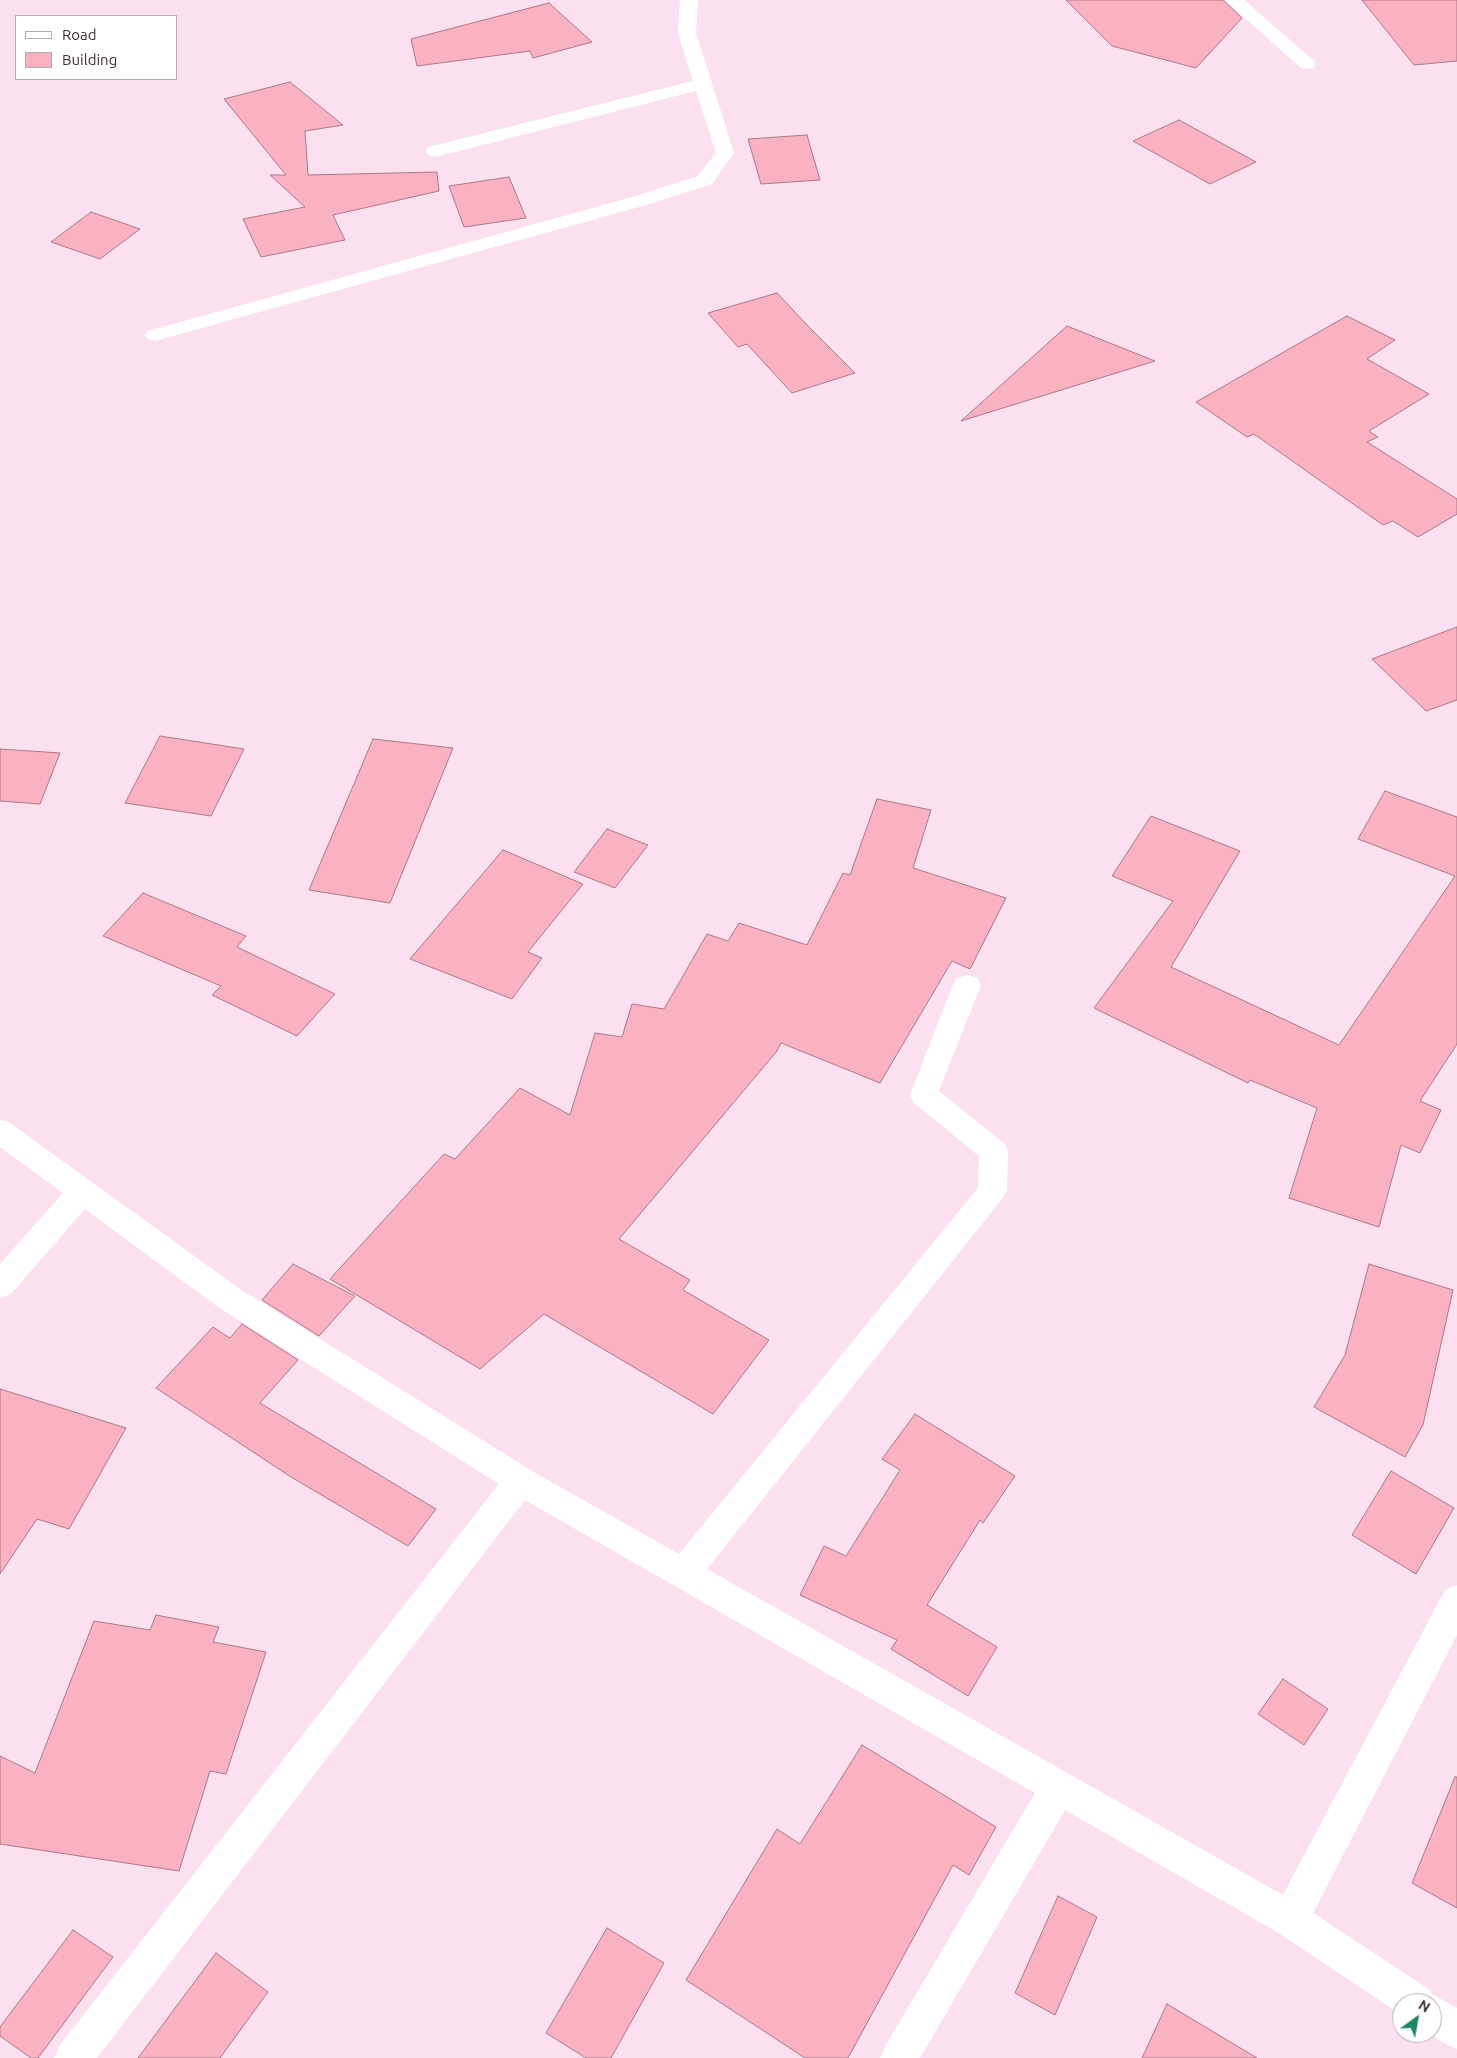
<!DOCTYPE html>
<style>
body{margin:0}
#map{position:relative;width:1457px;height:2058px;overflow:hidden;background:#fde0f0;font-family:Ubuntu,sans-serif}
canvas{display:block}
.legend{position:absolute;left:15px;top:15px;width:162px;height:65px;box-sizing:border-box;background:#fff;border:1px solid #b3abb0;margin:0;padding:6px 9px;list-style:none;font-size:15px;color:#402e39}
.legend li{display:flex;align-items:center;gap:10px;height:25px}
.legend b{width:25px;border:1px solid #b3abb0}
.north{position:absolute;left:1392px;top:1993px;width:50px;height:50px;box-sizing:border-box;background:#fff;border:1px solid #b3abb0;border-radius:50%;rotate:32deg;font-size:14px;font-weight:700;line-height:20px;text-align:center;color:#402e39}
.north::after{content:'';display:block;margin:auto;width:18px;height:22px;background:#1f8560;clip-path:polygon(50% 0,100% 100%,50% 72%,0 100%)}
</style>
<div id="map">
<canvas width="1457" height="2058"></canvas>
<ul class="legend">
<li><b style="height:6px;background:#fff"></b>Road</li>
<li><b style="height:14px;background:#fab1c2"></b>Building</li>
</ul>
<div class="north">N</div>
</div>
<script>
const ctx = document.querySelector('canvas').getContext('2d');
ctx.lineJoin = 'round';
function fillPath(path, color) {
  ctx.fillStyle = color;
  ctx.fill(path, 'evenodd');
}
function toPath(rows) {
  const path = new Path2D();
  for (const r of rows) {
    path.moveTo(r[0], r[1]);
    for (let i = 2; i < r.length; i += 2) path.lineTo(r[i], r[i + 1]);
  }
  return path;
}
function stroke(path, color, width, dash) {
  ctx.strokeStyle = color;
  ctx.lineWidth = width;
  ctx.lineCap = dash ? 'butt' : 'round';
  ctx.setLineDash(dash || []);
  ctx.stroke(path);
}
const building = toPath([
 [1066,0,1223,0,1242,18,1196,68,1112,46,1066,0],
 [1362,0,1457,0,1457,61,1414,65,1362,0],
 [549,3,592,42,533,58,530,51,417,66,411,39,549,3],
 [290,82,343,125,305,131,308,175,437,172,439,191,333,215,345,240,261,257,243,219,305,207,270,175,286,175,224,99,290,82],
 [1179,120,1256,162,1210,184,1133,141,1179,120],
 [807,135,820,180,761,184,748,139,807,135],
 [509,177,526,218,464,227,449,186,509,177],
 [91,212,140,229,100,259,51,242,91,212],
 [777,293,809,327,855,373,792,393,747,344,738,347,708,313,777,293],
 [1347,316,1395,340,1367,359,1429,394,1369,431,1378,437,1367,442,1457,499,1457,514,1418,537,1393,521,1383,525,1254,434,1247,437,1196,402,1347,316],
 [1067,326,1155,361,961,421,1067,326],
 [1457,627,1457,700,1426,711,1372,659,1457,627],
 [160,736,244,749,211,816,125,803,160,736],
 [373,739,453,748,390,903,309,890,373,739],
 [0,749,60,753,40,804,0,801,0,749],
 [1385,791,1457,817,1457,1044,1420,1101,1441,1110,1420,1153,1401,1145,1379,1227,1289,1198,1317,1108,1250,1080,1248,1083,1094,1008,1173,901,1112,876,1151,816,1240,851,1171,967,1339,1045,1455,876,1358,839,1385,791],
 [877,799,931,810,913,868,1006,898,970,969,952,961,880,1083,781,1043,777,1051,619,1239,690,1280,683,1290,769,1340,713,1414,544,1314,480,1369,330,1279,444,1154,455,1159,520,1088,570,1115,595,1033,622,1037,632,1004,664,1009,707,934,728,941,739,923,807,945,843,873,850,875,877,799],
 [607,829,648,845,615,888,574,872,607,829],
 [503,850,583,884,528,952,542,958,512,999,410,959,503,850],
 [143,893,246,936,237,947,335,994,297,1036,212,995,221,986,103,936,143,893],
 [293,1264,355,1296,319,1336,262,1300,293,1264],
 [1369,1264,1453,1290,1423,1425,1405,1457,1314,1407,1345,1355,1369,1264],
 [242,1324,298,1360,260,1403,436,1509,408,1546,291,1477,156,1388,213,1327,230,1338,242,1324],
 [0,1389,126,1428,69,1529,37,1519,0,1574,0,1389],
 [915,1414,1015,1476,983,1523,980,1520,927,1605,997,1647,968,1696,891,1649,897,1640,800,1595,824,1546,846,1556,900,1470,882,1459,915,1414],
 [1391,1471,1454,1508,1416,1574,1352,1535,1391,1471],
 [156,1615,219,1627,213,1642,266,1652,226,1774,210,1771,179,1871,0,1844,0,1756,35,1773,94,1621,150,1630,156,1615],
 [1283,1679,1328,1709,1304,1745,1258,1714,1283,1679],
 [862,1745,996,1827,969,1875,953,1865,848,2058,805,2058,686,1980,777,1829,800,1844,862,1745],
 [1455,1777,1457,1777,1457,1908,1412,1883,1455,1777],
 [1058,1896,1097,1917,1055,2015,1015,1993,1058,1896],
 [607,1928,664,1963,611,2058,586,2058,546,2033,607,1928],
 [73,1930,113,1957,38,2058,31,2058,0,2036,0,2027,73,1930],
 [216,1953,268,1992,220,2058,138,2058,216,1953],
 [1167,2004,1257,2058,1142,2058,1167,2004]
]);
fillPath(building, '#fab1c2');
stroke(building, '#aa7985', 1);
fillPath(toPath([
 [680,0,698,0,696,33,734,153,712,184,650,204,162,339,155,341,148,339,145,335,148,331,636,196,698,176,716,153,696,91,435,157,428,155,426,151,428,147,693,81,678,33,680,0],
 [1225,0,1244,0,1313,60,1316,64,1313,68,1307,69,1301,68,1225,0],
 [967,975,977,978,981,985,939,1091,1004,1143,1008,1151,1007,1191,1002,1199,707,1569,1283,1895,1445,1590,1457,1585,1457,1635,1313,1913,1430,1990,1432,1994,1457,2008,1457,2049,1444,2043,1429,2033,1432,2033,1432,2003,1402,2003,1402,2015,1277,1932,1065,1810,920,2058,880,2058,886,2045,1035,1793,525,1500,97,2058,54,2058,60,2045,499,1484,218,1307,85,1209,11,1294,0,1298,0,1264,63,1193,0,1147,0,1119,10,1123,240,1289,532,1471,679,1554,978,1188,979,1156,914,1103,910,1095,953,985,957,978,967,975]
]), '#fff');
</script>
